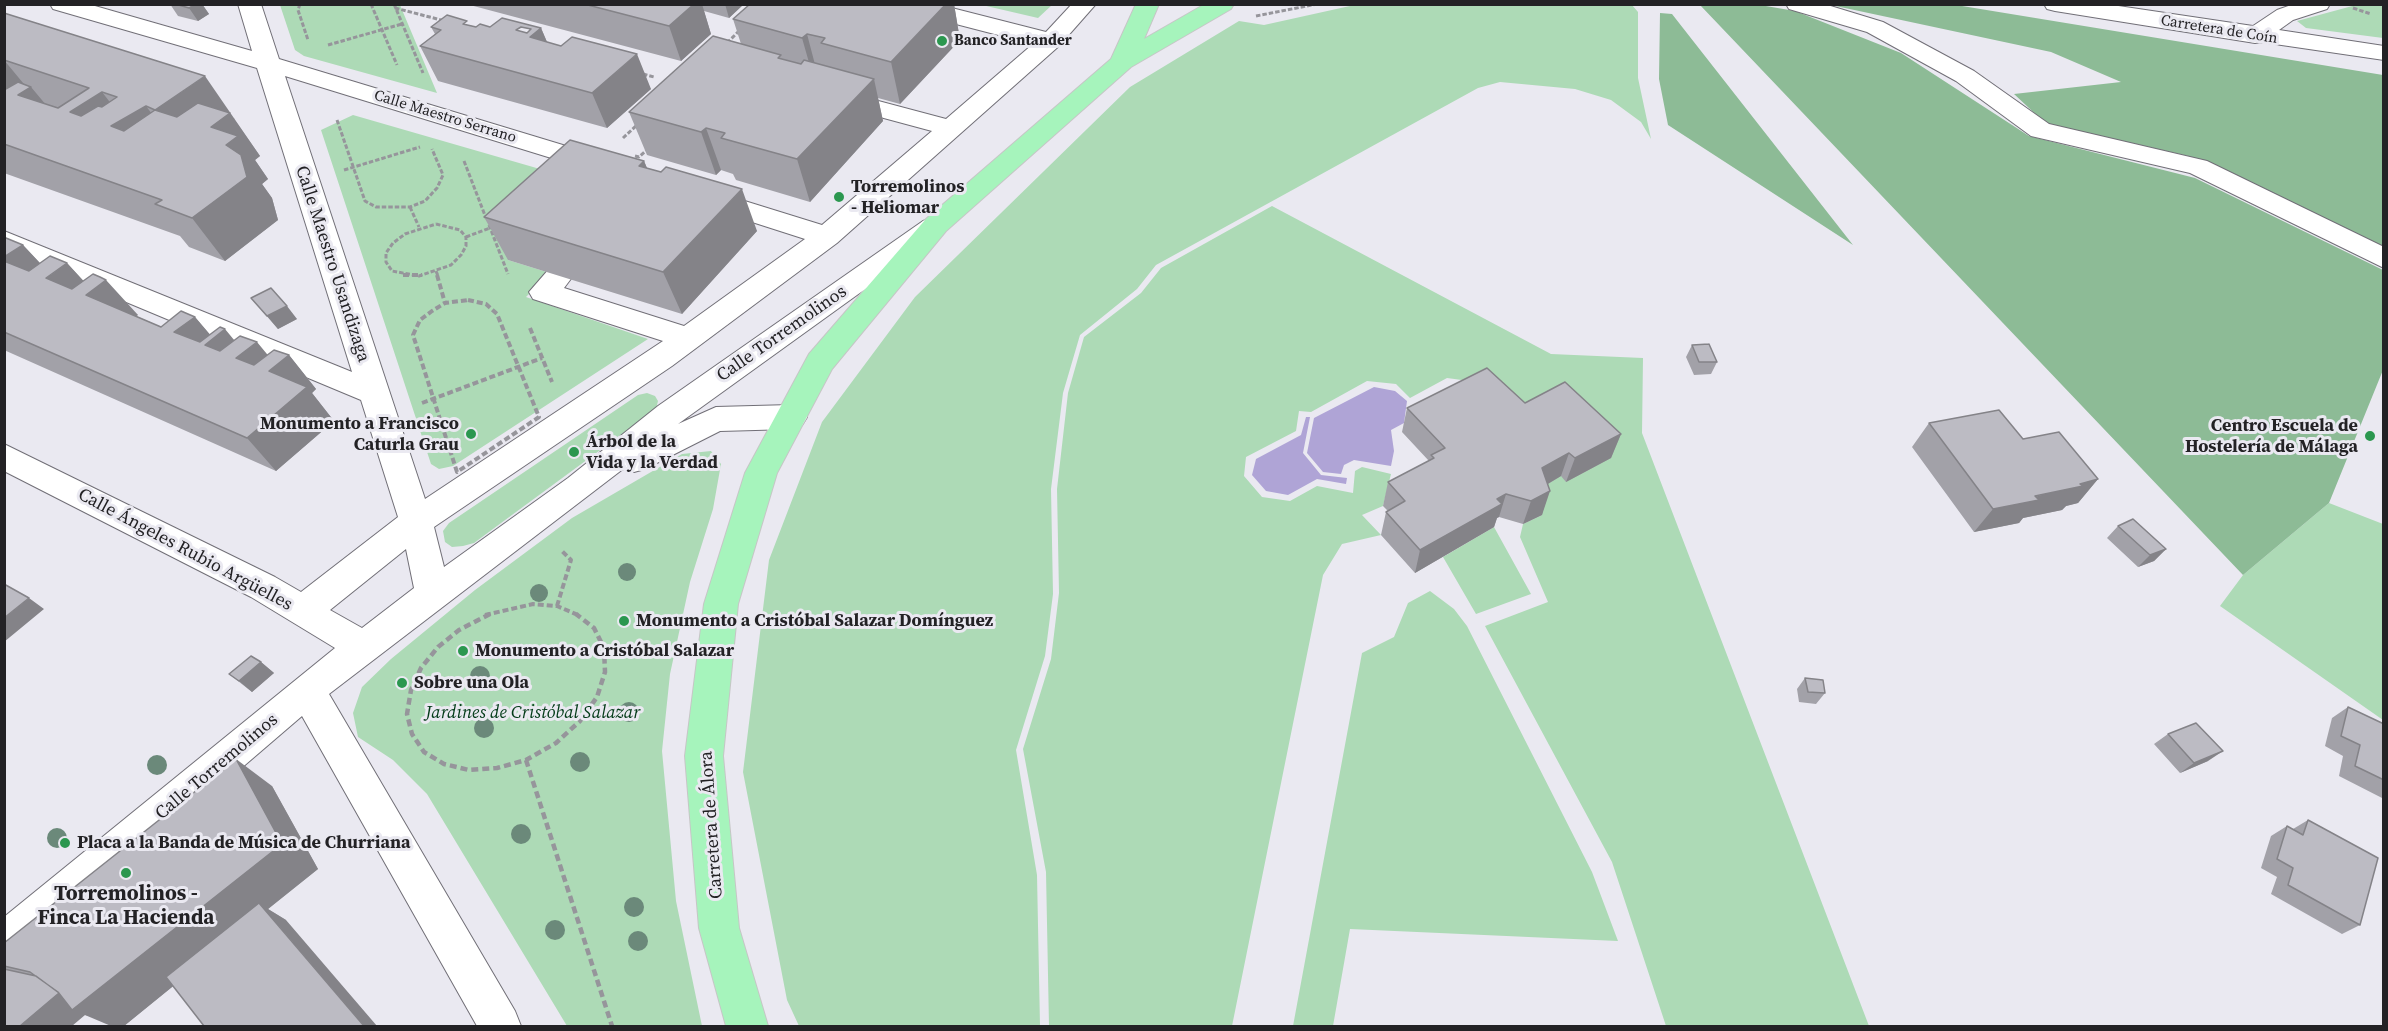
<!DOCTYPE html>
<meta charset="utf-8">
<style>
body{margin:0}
#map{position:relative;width:2388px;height:1031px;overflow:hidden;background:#eae9f1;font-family:"Source Serif 4",serif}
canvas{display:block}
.frame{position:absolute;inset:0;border:6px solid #232225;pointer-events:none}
</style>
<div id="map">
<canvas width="2388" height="1031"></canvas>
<div class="frame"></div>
</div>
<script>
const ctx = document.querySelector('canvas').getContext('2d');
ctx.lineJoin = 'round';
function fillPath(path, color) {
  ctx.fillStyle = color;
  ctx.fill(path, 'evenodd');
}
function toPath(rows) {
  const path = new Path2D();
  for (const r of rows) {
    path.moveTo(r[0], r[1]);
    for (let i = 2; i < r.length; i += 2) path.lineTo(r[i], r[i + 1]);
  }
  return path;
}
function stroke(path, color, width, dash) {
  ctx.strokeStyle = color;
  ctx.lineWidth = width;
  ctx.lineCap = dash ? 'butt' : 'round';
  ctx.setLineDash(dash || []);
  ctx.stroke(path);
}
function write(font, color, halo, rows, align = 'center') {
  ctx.font = font + ' "Source Serif 4",serif';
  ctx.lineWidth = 6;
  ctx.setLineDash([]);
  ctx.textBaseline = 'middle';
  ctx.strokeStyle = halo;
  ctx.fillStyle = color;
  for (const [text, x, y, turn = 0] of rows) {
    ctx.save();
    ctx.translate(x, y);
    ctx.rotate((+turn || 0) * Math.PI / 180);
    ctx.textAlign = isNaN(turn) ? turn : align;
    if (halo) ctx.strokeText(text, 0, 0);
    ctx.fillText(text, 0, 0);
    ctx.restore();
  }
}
fillPath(toPath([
 [1359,4,1632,5,1638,12,1638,78,1651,139,1641,122,1611,100,1575,89,1500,82,1478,88,1156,265,1137,289,1080,335,1063,393,1051,489,1053,594,1045,656,1016,750,1037,875,1040,1026,799,1026,787,1000,743,772,769,560,822,422,915,297,1130,87,1239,21,1264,25],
 [280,5,400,5,437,93,304,56,295,50],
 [982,5,1052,4,1052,5,1038,18],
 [2356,5,2383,5,2383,38,2306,28,2297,21],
 [353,115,578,180,508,260,550,273,526,297,648,339,453,466,439,469,431,464,321,130],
 [1272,206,1551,354,1643,358,1642,433,1869,1026,1666,1026,1612,862,1485,626,1548,602,1520,537,1523,524,1542,515,1524,424,1484,383,1447,378,1410,398,1396,384,1367,381,1311,412,1299,411,1296,431,1246,457,1244,476,1262,497,1290,501,1317,486,1353,493,1355,471,1362,467,1391,474,1383,506,1362,515,1381,535,1342,544,1323,575,1232,1026,1049,1026,1046,872,1023,749,1051,659,1059,593,1057,489,1068,393,1084,337,1141,293,1161,268],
 [647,393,655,396,658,401,656,409,497,526,474,543,463,546,452,547,445,542,443,531,449,523,638,395],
 [711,451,721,464,713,509,690,582,670,674,662,751,676,901,702,1026,567,1026,427,794,393,760,358,737,353,713,362,687,391,659,475,590,572,518,682,454],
 [2329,503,2383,524,2383,720,2220,606,2243,575],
 [1494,527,1531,594,1476,614,1443,557],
 [1430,591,1454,609,1467,626,1592,872,1618,941,1350,929,1333,1026,1293,1026,1362,653,1394,637,1408,603]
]), '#addab6');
fillPath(toPath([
 [1700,5,1760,5,1795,11,1901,53,2029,136,2195,178,2383,270,2383,370,2329,503,2243,575],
 [1831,5,1956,5,2383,75,2383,250,2188,156,2045,123,2014,94,2121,82,2051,52],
 [1660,13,1672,14,1853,245,1668,125,1659,79]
]), '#8dbb96');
fillPath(toPath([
 [1374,387,1395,391,1407,401,1404,423,1391,430,1394,451,1391,466,1354,460,1344,465,1341,474,1323,472,1307,453,1314,418],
 [1306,417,1310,417,1303,453,1321,475,1347,478,1346,484,1317,479,1288,495,1266,491,1252,475,1256,459,1301,435]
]), '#afa4d6');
const minor = toPath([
 [50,4,88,4,252,51,238,4,261,4,279,59,609,159,613,165,609,171,600,173,285,76,425,499,663,341,533,299,529,292,549,269,559,266,569,269,573,276,564,288,684,326,805,239,696,204,693,198,696,192,706,189,822,225,932,131,828,103,825,98,828,93,837,90,946,119,1033,44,898,9,895,4,936,4,1046,32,1072,4,1096,4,1059,46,837,243,672,366,434,527,444,567,568,478,658,406,923,221,933,218,943,221,947,227,943,233,678,424,716,407,791,405,802,409,807,417,802,425,791,429,720,431,645,469,634,472,623,469,329,694,515,1011,521,1026,477,1026,302,716,19,959,4,964,4,917,335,648,251,597,4,471,4,444,275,577,301,592,398,517,361,400,4,251,4,231,352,372,257,68,53,9,50,4],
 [406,549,414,588,362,628,330,610,406,549],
 [1786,4,1824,4,1883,22,1974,71,2049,124,2207,161,2384,247,2384,268,2190,173,2031,136,1956,81,1867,32,1789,9,1786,4],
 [2044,4,2105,4,2253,26,2277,10,2294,4,2330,4,2327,9,2293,20,2279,30,2384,46,2384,60,2261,42,2255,43,2055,11,2047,9,2044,4]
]);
const major = toPath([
 [1136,4,1159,4,1144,39,1205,4,1234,4,1231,9,1131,67,946,231,832,369,777,473,738,604,723,756,739,928,768,1026,726,1026,699,928,685,756,704,604,745,473,809,354,926,219,1111,59,1136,4]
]);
stroke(minor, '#716f77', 2);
stroke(major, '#c6c6c6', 2);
stroke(toPath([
 [300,4,298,10,308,40],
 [371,4,397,65],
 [394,4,423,73],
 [395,8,445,21],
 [2353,8,2371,14],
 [1256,16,1317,4],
 [727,43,741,29],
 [328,45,402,24],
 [643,74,654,77],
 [337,120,365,201,376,207,410,207,425,201,437,188,443,175,432,149],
 [623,138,637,125],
 [635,156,639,157,648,149],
 [464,161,486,218],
 [344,170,420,147],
 [410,207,419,227],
 [436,224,460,230,466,237,466,246,461,255,451,265,419,276,392,271,386,262,386,253,393,243,405,234,436,224],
 [489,225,508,274],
 [466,237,490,228],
 [436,271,438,276]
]), '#96959b', 3, [4.5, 2]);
stroke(toPath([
 [403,275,422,275],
 [437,275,445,303],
 [468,300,486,304,497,314,539,417,457,472,413,335,420,320,432,311,445,303,468,300],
 [530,328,552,382],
 [422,403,542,358],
 [557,606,571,560,561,550],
 [485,615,533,604,557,606,578,615]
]), '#96959b', 4, [6, 3]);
stroke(toPath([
 [490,614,459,630,438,647,421,668,411,690,407,714,412,734,424,752,444,764,469,770,497,768,526,760,556,743,580,721,597,697,605,672,604,648,594,628,576,614],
 [526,760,612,1026]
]), '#96959b', 4.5, [7, 4]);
fillPath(minor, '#fff');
fillPath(major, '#a6f4bc');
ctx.fillStyle = '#6b897a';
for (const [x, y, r] of [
 [627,572,9],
 [539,593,9],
 [480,676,10],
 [629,712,10],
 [484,728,10],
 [580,762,10],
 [157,765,10],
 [521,834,10],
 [57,838,10],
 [634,907,10],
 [555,930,10],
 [638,941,10]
]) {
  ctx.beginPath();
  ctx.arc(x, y, r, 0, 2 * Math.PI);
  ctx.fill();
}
fillPath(toPath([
 [170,4,202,4,209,14,198,21,178,16],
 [466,4,744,4,729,18,704,11,711,34,681,61],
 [750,4,954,4,960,40,900,104,878,98,883,121,810,202,736,180,733,174,721,170,716,175,647,155,629,112,741,44,733,19],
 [4,13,235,119,234,119,260,156,255,160,268,179,262,184,272,198,278,220,225,261,189,247,180,236,4,173],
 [502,18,541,28,547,42,651,89,607,128,438,81,420,46,435,34,431,27,469,25,476,27,490,27],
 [521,27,531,29,527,33,516,30],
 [644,161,647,168,661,172,757,231,682,314,508,260,484,217],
 [4,240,23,245,40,263,67,263,83,281,138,315,136,316,161,327,195,317,210,335,234,340,267,355,289,355,316,389,312,393,334,421,276,471,4,350],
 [251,298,297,319,278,329],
 [1692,345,1717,362,1711,374,1694,375,1686,357],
 [1525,403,1621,434,1611,458,1566,482,1561,476,1548,484,1542,515,1523,524,1499,517,1497,518,1494,527,1415,573,1381,535,1386,512,1388,511,1383,506,1388,482,1429,461,1402,432,1407,408],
 [1929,423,2023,439,2098,479,2078,503,2066,506,2062,510,2023,518,2019,523,1974,532,1912,447],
 [2118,526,2166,549,2154,561,2138,567,2107,538],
 [261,662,274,673,252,692,229,674],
 [1805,678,1825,693,1816,704,1799,702,1797,689],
 [2348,707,2384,724,2384,799,2339,776,2343,756,2325,746,2332,718],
 [2168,734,2208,761,2180,773,2154,744],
 [272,786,318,869,268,909,286,920,173,986,124,1026,85,1015,4,1026,4,943],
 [2308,820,2360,925,2342,934,2271,894,2277,877,2261,868,2271,836,2287,826,2293,829]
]), '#a2a1a8');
fillPath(toPath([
 [195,4,202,4,209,14,198,21,189,8],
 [694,4,702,4,711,34,681,61,669,26],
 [725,4,744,4,729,18],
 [946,4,954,4,960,40,900,104,891,62],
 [541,28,556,63,530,37],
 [807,34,818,76,814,80,802,38],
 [637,54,651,89,607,128,592,93],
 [4,60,28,89,31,87,67,130,4,107],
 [205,76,260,156,255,160,268,179,262,184,272,198,278,220,225,261,192,218,155,110],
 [874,79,883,121,810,202,797,159],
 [102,92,123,119,146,106,178,149,70,112],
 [706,128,721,170,716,175,701,132],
 [644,161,662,204,639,166],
 [742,189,757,231,682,314,663,272],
 [23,245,51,275,67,263,92,290,106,280,138,315,118,329,4,264,4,257],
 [287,306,297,319,278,329,267,316],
 [195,317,213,338,225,329,244,352,257,342,276,365,289,355,316,389,312,393,334,421,276,471,247,438,174,332],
 [1621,434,1611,458,1566,482,1575,458],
 [1569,453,1561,476,1534,492,1542,468],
 [2098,479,2078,503,2066,506,2062,510,2023,518,2019,523,1974,532,1993,509,2080,484],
 [1550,491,1542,515,1523,524,1531,501],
 [1506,494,1499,517,1497,518,1494,527,1415,573,1420,550,1497,499],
 [2166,549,2154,561,2138,567,2150,555],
 [29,598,44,609,4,642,4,618],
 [261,662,274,673,252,692,239,681],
 [2223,751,2208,761,2180,773,2194,763],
 [236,759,272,786,318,869,268,909,286,920,377,1026,364,1026,266,911,124,1026,111,1026,85,1015,72,1026,20,1026]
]), '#848388');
const building = toPath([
 [175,4,195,4,189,8,175,4],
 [584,4,694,4,669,26,584,4],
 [750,4,946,4,891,62,821,43,825,38,807,34,802,38,733,19,750,4],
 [4,13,205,76,155,110,146,106,111,126,124,131,155,110,177,117,198,103,230,113,211,127,238,136,226,145,241,155,247,177,192,218,155,204,162,200,4,144,4,90,18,82,31,87,18,95,58,108,89,88,4,60,4,13],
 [102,92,117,97,102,107,98,106,81,116,70,112,102,92],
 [447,15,467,21,463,24,476,27,480,24,490,27,502,18,541,28,530,37,554,44,561,46,572,37,637,54,592,93,420,46,441,30,431,27,447,15],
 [521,27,531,29,527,33,516,30,521,27],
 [713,36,781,55,778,58,801,64,804,60,874,79,797,159,721,138,725,133,706,128,701,132,629,112,713,36],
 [570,140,644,161,639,166,661,172,666,167,742,189,663,272,484,217,570,140],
 [6,238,23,245,4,257,4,240,6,238],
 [50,256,67,263,46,278,72,289,93,274,100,277,106,280,86,295,161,327,181,311,195,317,174,332,200,342,220,327,225,329,205,345,220,351,240,336,257,342,236,358,254,365,274,350,289,355,269,371,307,387,247,438,4,332,4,261,29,271,50,256],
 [271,288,287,306,267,316,251,298,271,288],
 [1709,344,1717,362,1699,362,1692,345,1709,344],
 [1487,368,1525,403,1565,382,1621,434,1575,458,1569,453,1542,468,1550,491,1531,501,1506,494,1497,499,1502,504,1420,550,1386,512,1405,501,1388,482,1434,458,1431,455,1445,448,1407,408,1487,368],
 [1999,410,2023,439,2059,432,2098,479,2080,484,2083,486,2035,496,2039,500,1993,509,1929,423,1999,410],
 [2133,519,2166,549,2150,555,2118,526,2133,519],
 [4,584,29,598,4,618,4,584],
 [251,656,261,662,239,681,229,674,251,656],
 [1805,678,1823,680,1825,693,1808,692,1805,678],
 [2348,707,2384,724,2384,780,2355,766,2360,745,2341,736,2348,707],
 [2196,723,2223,751,2194,763,2168,734,2196,723],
 [236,759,282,844,72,1010,58,992,30,972,4,966,4,943,236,759],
 [2308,820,2378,858,2360,925,2288,885,2293,868,2277,859,2287,826,2303,835,2308,820],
 [259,903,364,1026,204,1026,166,977,259,903],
 [4,969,36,976,59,993,20,1026,4,1026,4,969]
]);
fillPath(building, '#bcbbc3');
stroke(building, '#848388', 1.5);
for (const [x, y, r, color] of [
 [942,41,6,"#2b974f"],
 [839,197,6,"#2b974f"],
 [471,434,6,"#2b974f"],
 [2370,436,6,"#2b974f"],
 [574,452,6,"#2b974f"],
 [624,621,6,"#2b974f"],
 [463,651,6,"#2b974f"],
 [402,683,6,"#2b974f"],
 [65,843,6,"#2b974f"],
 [126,873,6,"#2b974f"]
]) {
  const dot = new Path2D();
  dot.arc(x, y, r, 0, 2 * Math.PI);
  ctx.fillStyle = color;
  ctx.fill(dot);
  stroke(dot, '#eae9f1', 2);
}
write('15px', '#232225', '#eae9f1', [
 ["Carretera de Coín",2219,30,9],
 ["Calle Maestro Serrano",445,117,17]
]);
write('bold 15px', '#232225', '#eae9f1', [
 ["Banco Santander",954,41]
], 'left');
write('bold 18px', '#232225', '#eae9f1', [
 ["Torremolinos",851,187],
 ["- Heliomar",851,208],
 ["Monumento a Francisco",459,424,"right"],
 ["Caturla Grau",459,445,"right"],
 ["Centro Escuela de",2358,426,"right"],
 ["Hostelería de Málaga",2358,447,"right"],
 ["Árbol de la",586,442],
 ["Vida y la Verdad",586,463],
 ["Monumento a Cristóbal Salazar Domínguez",636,621],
 ["Monumento a Cristóbal Salazar",475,651],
 ["Sobre una Ola",414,683],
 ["Placa a la Banda de Música de Churriana",77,843]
], 'left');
write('18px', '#232225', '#eae9f1', [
 ["Calle Maestro Usandizaga",332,264,72],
 ["Calle Torremolinos",782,334,-35],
 ["Calle Ángeles Rubio Argüelles",185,550,28],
 ["Calle Torremolinos",217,767,-40],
 ["Carretera de Álora",712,825,-94]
]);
write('italic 18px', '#033b18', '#eae9f1', [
 ["Jardines de Cristóbal Salazar",533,713]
]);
write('bold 21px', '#232225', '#eae9f1', [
 ["Torremolinos -",126,895],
 ["Finca La Hacienda",126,919]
]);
</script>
